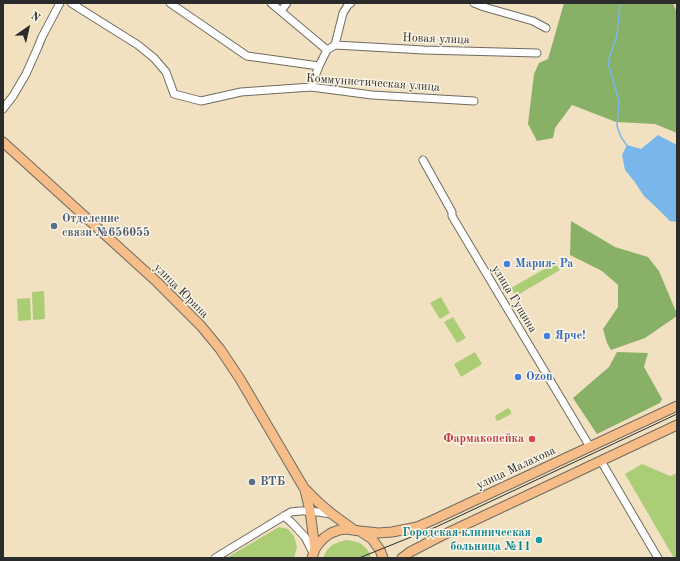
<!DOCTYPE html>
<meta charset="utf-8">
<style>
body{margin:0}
#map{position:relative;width:680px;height:561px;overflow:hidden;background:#f1e1c1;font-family:"Old Standard TT",serif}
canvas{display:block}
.frame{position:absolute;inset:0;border:4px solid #2b2b2b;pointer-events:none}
.north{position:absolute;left:8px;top:8px;width:40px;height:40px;-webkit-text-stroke:3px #fcf5e5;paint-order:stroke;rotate:34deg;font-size:11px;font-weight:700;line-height:16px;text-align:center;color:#2b2b2b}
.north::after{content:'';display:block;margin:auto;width:14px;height:18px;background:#2b2b2b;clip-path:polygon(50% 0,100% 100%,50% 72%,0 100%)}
</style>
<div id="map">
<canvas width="680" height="561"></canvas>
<div class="frame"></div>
<div class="north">N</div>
</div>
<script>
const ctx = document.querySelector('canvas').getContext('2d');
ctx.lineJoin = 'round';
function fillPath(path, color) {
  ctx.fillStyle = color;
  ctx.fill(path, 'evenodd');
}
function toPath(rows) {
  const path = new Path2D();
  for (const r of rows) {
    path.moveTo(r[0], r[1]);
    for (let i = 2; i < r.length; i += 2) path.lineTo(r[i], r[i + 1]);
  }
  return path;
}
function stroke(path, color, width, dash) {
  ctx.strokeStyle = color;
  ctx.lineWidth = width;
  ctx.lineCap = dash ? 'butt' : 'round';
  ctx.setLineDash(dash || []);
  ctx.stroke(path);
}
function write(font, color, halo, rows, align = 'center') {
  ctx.font = font + ' "Old Standard TT",serif';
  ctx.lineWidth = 3;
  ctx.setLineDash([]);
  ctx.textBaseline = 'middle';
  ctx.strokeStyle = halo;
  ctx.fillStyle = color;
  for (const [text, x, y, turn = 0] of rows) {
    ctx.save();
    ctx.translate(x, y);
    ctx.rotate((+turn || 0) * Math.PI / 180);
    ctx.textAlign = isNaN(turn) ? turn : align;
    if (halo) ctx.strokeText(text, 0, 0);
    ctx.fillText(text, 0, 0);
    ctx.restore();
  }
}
fillPath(toPath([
 [555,263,560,270,516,296,511,288],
 [44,291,45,319,33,320,32,292],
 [441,297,450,313,440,319,430,303],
 [30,298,31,320,18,321,17,299],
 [453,317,466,338,457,343,444,322],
 [475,352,482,364,461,377,454,364],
 [508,408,510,410,511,412,511,414,498,421,496,420,495,416],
 [642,464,670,476,677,473,677,558,674,558,625,474],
 [279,527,288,529,294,536,297,547,294,558,226,558],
 [346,540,353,541,360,543,366,548,370,554,371,558,323,558,327,550,332,545,339,542]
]), '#abcd76');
fillPath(toPath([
 [564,3,673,3,677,13,677,133,655,124,616,122,572,105,555,128,553,138,537,141,528,124,534,74,539,63,548,59],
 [571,221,615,247,648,257,659,271,677,314,677,316,645,338,611,350,607,343,603,329,618,307,618,285,602,271,570,255],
 [617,352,648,353,644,367,662,399,660,403,597,434,573,398,609,367]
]), '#88b067');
fillPath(toPath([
 [658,135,677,145,677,222,670,221,657,208,644,196,634,181,625,170,622,155,627,145,641,149]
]), '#79b6ec');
stroke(toPath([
 [620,3,617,35,608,62,619,102,617,126,621,137,628,147]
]), '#79b6ec', 1.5);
const minor = toPath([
 [71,3,138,45,154,58,166,72,174,94,201,101,241,92,311,87,372,95,474,101],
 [170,3,247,56,319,66],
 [271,3,327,50],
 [474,3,484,7,533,21,546,28],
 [281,11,287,3],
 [335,45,424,50,537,53],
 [311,87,319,66,327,50,335,45,343,13,348,5,351,3],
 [3,109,13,96,26,74,38,47,42,37,60,3],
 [423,160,452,212,452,216,590,447],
 [601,461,658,558],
 [284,516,292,523,305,537,313,553],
 [215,558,284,516,291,512,300,511,310,511,332,514]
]);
const major = toPath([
 [3,142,157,282,201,326,220,349,240,379,304,488,319,503,332,514,354,530],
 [305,490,310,511,315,549],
 [360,531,378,533,392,532,417,527,433,520,677,406],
 [312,558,315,549,319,543,325,537,331,533,339,530,346,529,360,531,372,539,380,550,383,558],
 [402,558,410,552,441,536,677,425]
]);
stroke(minor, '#706b60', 9);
stroke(major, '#706b60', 11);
stroke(minor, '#fff', 7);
stroke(major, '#f7bd88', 9);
stroke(toPath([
 [359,558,436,527,677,414]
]), '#2b2b2b', 1);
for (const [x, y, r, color] of [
 [54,226,4,"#5c6f8a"],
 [507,264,4,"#3f7fe0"],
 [547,336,4,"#3f7fe0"],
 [518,377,4,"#3f7fe0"],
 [532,439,4,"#e0444e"],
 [252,482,4,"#5c6f8a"],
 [539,540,4,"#0f9aa8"]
]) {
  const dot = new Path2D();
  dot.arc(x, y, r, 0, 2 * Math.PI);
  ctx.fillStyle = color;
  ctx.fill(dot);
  stroke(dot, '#fcf5e5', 1.5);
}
write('12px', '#2b2b2b', '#fcf5e5', [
 ["Новая улица",436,39,2],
 ["Коммунистическая улица",373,83,4],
 ["улица Юрина",181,291,45],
 ["улица Гущина",514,299,59],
 ["улица Малахова",516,468,-25]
]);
write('bold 12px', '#4e5e75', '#fcf5e5', [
 ["Отделение",62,219],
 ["связи №656055",62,233],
 ["ВТБ",260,482]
], 'left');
write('bold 12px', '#366cbe', '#fcf5e5', [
 ["Мария- Ра",515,264],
 ["Ярче!",555,336],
 ["Ozon",526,377]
], 'left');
write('bold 12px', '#be3a42', '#fcf5e5', [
 ["Фармакопейка",524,439]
], 'right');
write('bold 12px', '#0d838f', '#fcf5e5', [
 ["Городская клиническая",531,533],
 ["больница №11",531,547]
], 'right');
</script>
